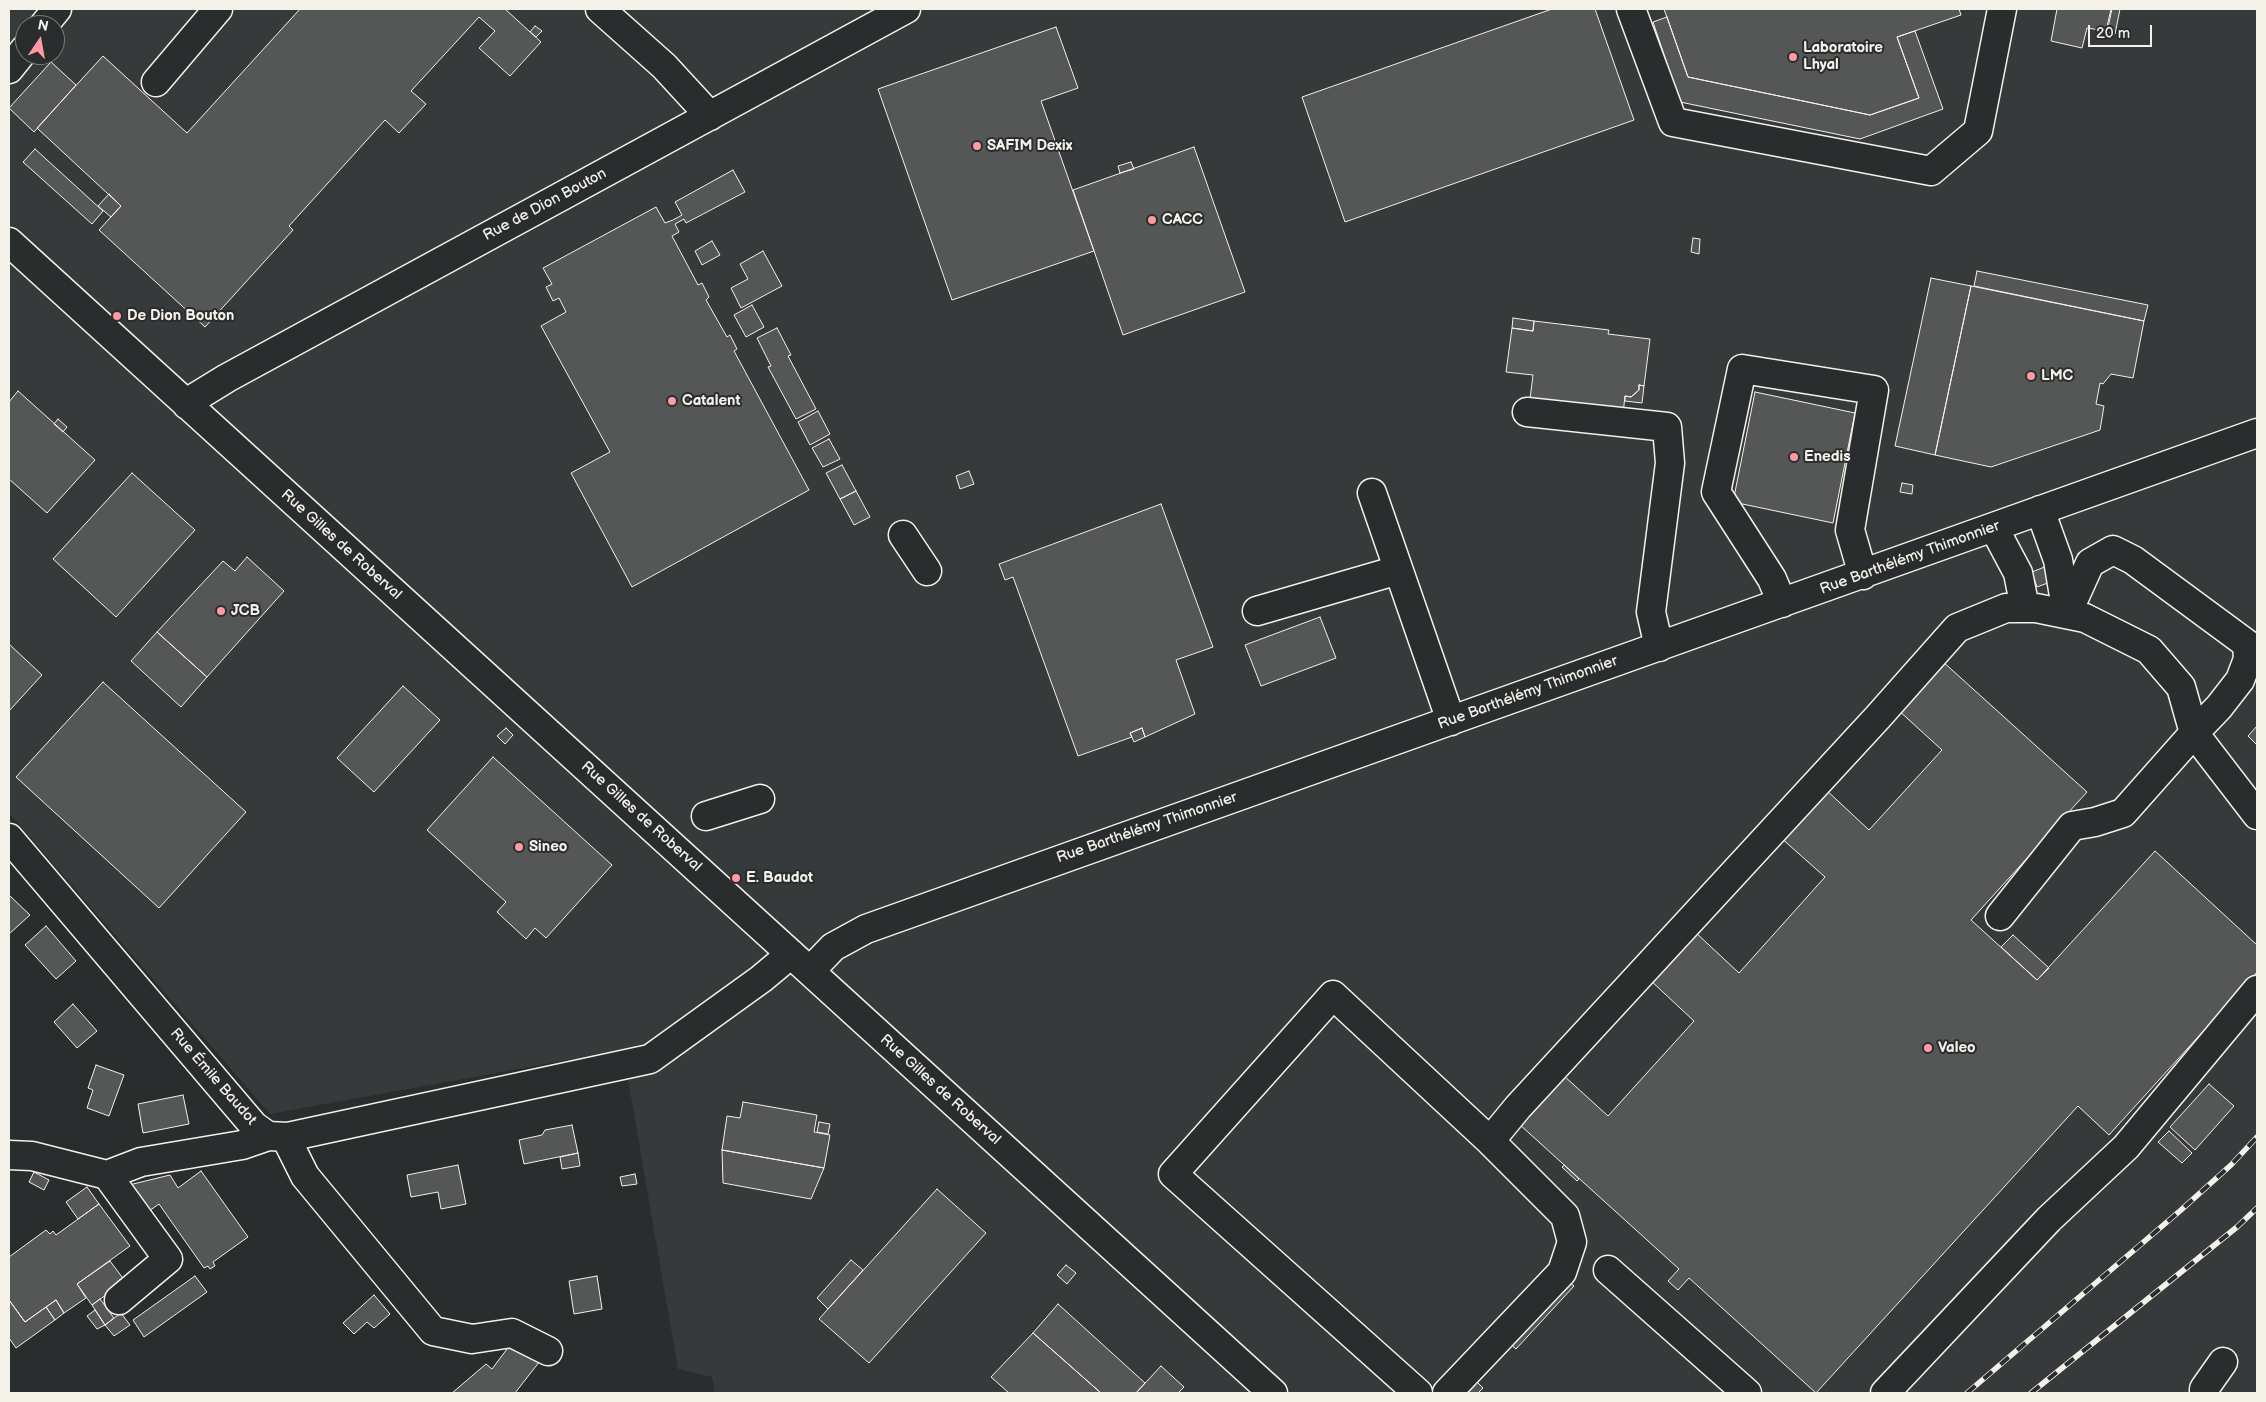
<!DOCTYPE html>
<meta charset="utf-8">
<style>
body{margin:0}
#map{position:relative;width:2266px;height:1402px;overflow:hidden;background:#2a2d2e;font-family:"Balsamiq Sans",sans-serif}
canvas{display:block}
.frame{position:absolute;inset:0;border:10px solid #f4f1e8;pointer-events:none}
.north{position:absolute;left:15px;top:15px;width:50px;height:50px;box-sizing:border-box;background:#2a2d2e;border:1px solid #7b7b78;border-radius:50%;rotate:12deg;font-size:14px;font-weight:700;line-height:20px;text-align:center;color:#f4f1e8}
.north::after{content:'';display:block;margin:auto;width:18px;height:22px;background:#ff9aa2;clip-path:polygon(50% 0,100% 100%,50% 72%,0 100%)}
.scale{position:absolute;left:2088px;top:25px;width:64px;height:22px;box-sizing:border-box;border:2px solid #f4f1e8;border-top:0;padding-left:6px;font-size:15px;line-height:18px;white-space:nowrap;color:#f4f1e8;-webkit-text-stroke:4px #2a2d2e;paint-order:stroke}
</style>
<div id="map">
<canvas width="2266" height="1402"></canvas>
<div class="frame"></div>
<div class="north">N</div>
<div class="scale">20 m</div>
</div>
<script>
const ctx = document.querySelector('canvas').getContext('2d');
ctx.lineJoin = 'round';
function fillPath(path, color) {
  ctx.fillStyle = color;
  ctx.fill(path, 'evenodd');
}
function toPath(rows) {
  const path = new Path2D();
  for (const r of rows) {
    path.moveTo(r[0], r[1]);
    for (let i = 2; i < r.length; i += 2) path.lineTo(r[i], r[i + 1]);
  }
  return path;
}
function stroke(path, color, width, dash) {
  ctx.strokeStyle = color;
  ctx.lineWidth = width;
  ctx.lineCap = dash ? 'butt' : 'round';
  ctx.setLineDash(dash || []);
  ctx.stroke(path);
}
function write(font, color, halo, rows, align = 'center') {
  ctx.font = font + ' "Balsamiq Sans",sans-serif';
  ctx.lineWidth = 4;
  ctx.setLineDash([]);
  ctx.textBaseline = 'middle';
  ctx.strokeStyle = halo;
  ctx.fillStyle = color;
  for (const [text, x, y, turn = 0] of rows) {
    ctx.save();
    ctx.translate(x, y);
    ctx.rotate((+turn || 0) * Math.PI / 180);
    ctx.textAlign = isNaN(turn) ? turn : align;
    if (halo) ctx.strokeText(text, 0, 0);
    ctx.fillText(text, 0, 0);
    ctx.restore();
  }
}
fillPath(toPath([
 [9,9,2257,9,2257,1393,715,1393,712,1377,678,1369,623,1050,270,1114,9,813],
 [25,25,55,25,55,55,25,55]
]), '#373a3a');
const building = toPath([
 [300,9,505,9,541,42,510,76,479,48,495,31,479,17,411,91,426,104,399,133,385,120,289,226,293,230,205,327,99,230,121,206,37,128,103,56,187,133,300,9],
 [1552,9,1595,9,1634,120,1345,222,1302,97,1552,9],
 [1664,9,1959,9,1961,15,1897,37,1919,98,1870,115,1688,77,1664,9],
 [2057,9,2111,9,2106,31,2087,28,2082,48,2051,41,2057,9],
 [2112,9,2120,9,2115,34,2107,32,2112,9],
 [1667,17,1688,77,1870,115,1919,98,1897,37,1915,31,1943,109,1860,139,1680,102,1653,22,1667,17],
 [535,26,542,31,536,37,530,32,535,26],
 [1056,27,1078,88,1041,101,1094,251,952,300,878,89,1056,27],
 [51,62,76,85,34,132,9,108,51,62],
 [1194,147,1245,292,1123,335,1073,190,1194,147],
 [35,149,103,211,92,224,23,162,35,149],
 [1131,162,1134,169,1120,173,1118,166,1131,162],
 [733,170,745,192,686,223,684,219,675,224,679,232,672,236,698,285,702,283,709,297,706,300,727,337,730,335,737,349,734,351,809,490,632,587,571,473,610,452,541,326,566,312,559,298,553,301,546,287,552,284,543,268,656,207,665,223,673,220,682,215,675,202,733,170],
 [109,194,121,206,111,217,98,206,109,194],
 [1693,238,1700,239,1699,254,1691,252,1693,238],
 [712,241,720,255,702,265,695,251,712,241],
 [763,251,782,286,741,308,731,288,748,279,740,264,763,251],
 [1977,271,2148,305,2144,321,1974,286,1977,271],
 [1931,278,1971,286,1935,455,1895,446,1931,278],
 [1971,286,2144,321,2133,378,2111,374,2103,384,2100,383,2096,404,2104,406,2100,430,1991,467,1935,455,1971,286],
 [752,305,764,327,746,337,734,315,752,305],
 [1513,318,1534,321,1533,331,1512,328,1513,318],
 [1534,321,1609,330,1608,334,1650,339,1644,386,1639,385,1639,390,1631,397,1625,396,1623,414,1530,399,1533,375,1506,372,1512,328,1533,331,1534,321],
 [777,328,791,355,788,356,816,409,796,419,768,367,771,366,757,338,777,328],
 [1639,385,1644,386,1642,403,1625,401,1625,396,1631,397,1639,390,1639,385],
 [18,391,95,460,47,513,9,479,9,402,18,391],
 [1755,392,1855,413,1833,523,1733,502,1755,392],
 [818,411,830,434,810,445,798,422,818,411],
 [58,419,67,427,63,432,54,424,58,419],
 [829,439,840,459,823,467,812,448,829,439],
 [842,465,856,491,840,499,826,473,842,465],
 [969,471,974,484,960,489,956,476,969,471],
 [132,473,195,530,116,617,53,559,132,473],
 [1902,483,1913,485,1912,494,1900,492,1902,483],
 [856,491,870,517,854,525,840,499,856,491],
 [1161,504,1213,647,1176,660,1195,714,1145,737,1142,728,1130,733,1132,737,1078,756,1013,577,1005,580,999,564,1161,504],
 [247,557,284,591,207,677,157,632,223,561,235,571,247,557],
 [2047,566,2053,581,2037,587,2032,572,2047,566],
 [1320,617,1336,658,1261,686,1245,645,1320,617],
 [157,632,207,677,181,707,131,661,157,632],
 [9,644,42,675,9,711,9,644],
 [1941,660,2087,792,1971,920,2037,980,2155,851,2257,945,2257,972,2109,1135,2078,1106,1816,1393,1689,1278,1678,1290,1668,1281,1679,1269,1519,1124,1563,1075,1608,1116,1694,1021,1650,980,1694,931,1739,973,1825,877,1780,837,1824,788,1869,830,1942,750,1897,709,1941,660],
 [103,682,246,812,159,908,16,777,103,682],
 [403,686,440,720,374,792,337,758,403,686],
 [2257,726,2257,745,2248,736,2257,726],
 [506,728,513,735,505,744,497,736,506,728],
 [1142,728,1145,737,1134,742,1130,733,1142,728],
 [493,757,612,865,546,938,535,928,526,939,497,912,506,902,427,830,493,757],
 [9,895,30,915,9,934,9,895],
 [46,926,76,961,56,979,25,945,46,926],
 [2013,935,2049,968,2037,980,2001,947,2013,935],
 [73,1004,97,1031,77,1048,54,1022,73,1004],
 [96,1065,124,1075,109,1116,87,1108,93,1090,88,1088,96,1065],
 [2209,1084,2234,1106,2195,1150,2170,1127,2209,1084],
 [183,1095,189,1124,143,1133,138,1104,183,1095],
 [743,1102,817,1115,814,1132,830,1135,824,1168,722,1150,727,1116,740,1118,743,1102],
 [819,1122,830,1124,828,1134,817,1132,819,1122],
 [572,1125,578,1153,524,1164,519,1140,542,1135,545,1130,572,1125],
 [2169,1131,2192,1153,2182,1163,2158,1142,2169,1131],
 [722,1150,824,1168,811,1199,723,1183,722,1150],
 [578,1153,580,1166,562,1169,560,1157,578,1153],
 [458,1165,466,1204,441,1209,438,1192,411,1197,407,1175,458,1165],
 [1564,1165,1579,1179,1577,1181,1562,1167,1564,1165],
 [201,1171,248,1237,213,1262,215,1266,210,1269,208,1266,204,1268,159,1204,149,1211,129,1185,170,1175,178,1188,201,1171],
 [34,1172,49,1180,44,1190,29,1182,34,1172],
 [635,1174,637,1184,622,1186,620,1177,635,1174],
 [87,1187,99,1204,78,1219,66,1202,87,1187],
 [937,1189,986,1233,869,1363,819,1319,937,1189],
 [99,1204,130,1246,77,1284,86,1298,64,1313,56,1300,25,1322,9,1300,9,1257,46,1230,50,1234,53,1231,56,1235,99,1204],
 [851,1260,863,1270,828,1309,817,1298,851,1260],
 [110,1261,125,1281,92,1305,77,1284,110,1261],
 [1066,1265,1076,1273,1067,1284,1057,1275,1066,1265],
 [195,1276,207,1292,144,1337,133,1320,195,1276],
 [597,1276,602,1309,574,1314,569,1281,597,1276],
 [1566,1279,1574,1286,1516,1349,1508,1342,1566,1279],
 [374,1295,390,1314,374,1328,367,1322,354,1334,343,1323,374,1295],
 [100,1299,114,1318,105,1325,92,1305,100,1299],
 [9,1300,25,1322,46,1307,55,1320,16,1348,9,1338,9,1300],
 [56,1300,64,1313,55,1320,46,1307,56,1300],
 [1058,1304,1145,1383,1136,1393,1101,1393,1033,1333,1058,1304],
 [95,1310,105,1325,97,1329,87,1316,95,1310],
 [121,1313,130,1325,114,1336,105,1325,121,1313],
 [1033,1333,1101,1393,1009,1393,991,1377,1033,1333],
 [513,1341,540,1361,515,1393,452,1393,486,1364,492,1369,513,1341],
 [1161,1366,1184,1387,1178,1393,1136,1393,1161,1366],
 [1476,1381,1483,1388,1478,1393,1465,1393,1476,1381]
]);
fillPath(building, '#555756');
stroke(building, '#f4f1e8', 1);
const minor = toPath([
 [600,9,664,66,710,116],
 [1631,9,1673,122,1931,171,1978,131,2002,9],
 [44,25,57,9],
 [9,69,25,49],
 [156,82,218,9],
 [9,242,1273,1393],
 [187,405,196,397,227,378,906,9],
 [1527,412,1667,427,1670,463,1651,612,1659,647],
 [1372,493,1451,721],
 [2040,510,2058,560,2067,614],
 [1994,528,2018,573,2025,608],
 [903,535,927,571],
 [1782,603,1772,579,1716,492,1742,369,1874,390,1850,530,1863,575],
 [1257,611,1398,570],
 [2067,614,2090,563,2113,550,2133,560,2247,644,2248,659,2240,680,2219,707,2194,733,2257,815],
 [706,816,760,799],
 [9,838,254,1126,268,1136,288,1137,290,1146,305,1176,433,1331,472,1339,512,1333,548,1351],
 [810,971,833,947,866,929,2257,433],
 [288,1137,650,1059,761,979,791,954],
 [1490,1141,1518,1107,1878,717,1957,628,2006,608,2036,608,2085,618,2149,650,2181,687,2194,733,2123,813,2095,822,2072,826,2000,916],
 [9,1155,32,1156,107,1175],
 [1608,1270,1747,1393],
 [119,1300,168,1259,107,1175,141,1162,242,1145,268,1136],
 [1418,1393,1173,1174,1333,995,1490,1141,1565,1216,1572,1242,1562,1272,1447,1393],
 [1885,1393,2049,1219,2126,1147,2257,990],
 [2204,1393,2204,1389,2223,1362]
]);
stroke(minor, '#f4f1e8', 31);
stroke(minor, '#2a2d2e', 28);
const rail = toPath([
 [1967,1393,2181,1210,2231,1165,2257,1137],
 [2031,1393,2237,1227,2257,1208]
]);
stroke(rail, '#f4f1e8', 5.5);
stroke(rail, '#2a2d2e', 4, [11]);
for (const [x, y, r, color] of [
 [1793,57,5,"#ff9aa2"],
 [977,146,5,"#ff9aa2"],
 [1152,220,5,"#ff9aa2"],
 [117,316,5,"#ff9aa2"],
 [2031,376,5,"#ff9aa2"],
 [672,401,5,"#ff9aa2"],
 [1794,457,5,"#ff9aa2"],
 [221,611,5,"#ff9aa2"],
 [519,847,5,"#ff9aa2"],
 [736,878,5,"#ff9aa2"],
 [1928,1048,5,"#ff9aa2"]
]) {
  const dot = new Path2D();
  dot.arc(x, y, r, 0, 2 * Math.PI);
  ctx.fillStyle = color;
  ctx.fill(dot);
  stroke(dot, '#2a2d2e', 2);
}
write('bold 15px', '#f4f1e8', '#2a2d2e', [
 ["Laboratoire",1803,48],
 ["Lhyal",1803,65],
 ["SAFIM Dexix",987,146],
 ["CACC",1162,220],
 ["De Dion Bouton",127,316],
 ["LMC",2041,376],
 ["Catalent",682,401],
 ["Enedis",1804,457],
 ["JCB",231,611],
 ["Sineo",529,847],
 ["E. Baudot",746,878],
 ["Valeo",1938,1048]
], 'left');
write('15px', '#f4f1e8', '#2a2d2e', [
 ["Rue de Dion Bouton",545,205,-28],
 ["Rue Gilles de Roberval",341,545,42],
 ["Rue Barthélémy Thimonnier",1910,558,-20],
 ["Rue Barthélémy Thimonnier",1528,693,-20],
 ["Rue Gilles de Roberval",641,817,42],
 ["Rue Barthélémy Thimonnier",1147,828,-19],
 ["Rue Émile Baudot",213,1077,49],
 ["Rue Gilles de Roberval",940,1090,42]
]);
</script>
